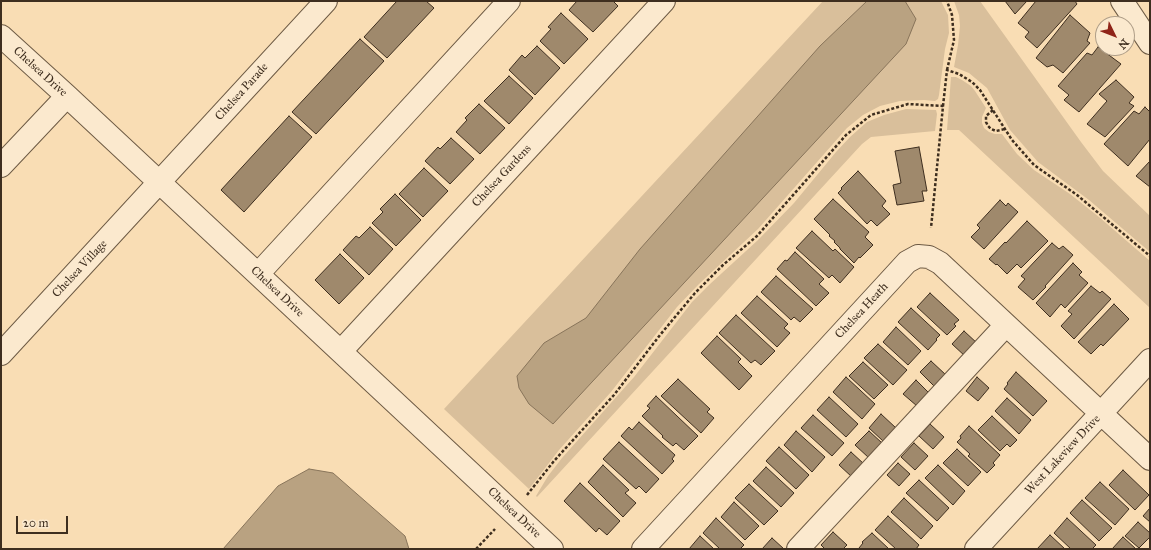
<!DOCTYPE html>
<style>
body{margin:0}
#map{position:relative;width:1151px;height:550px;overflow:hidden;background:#f9ddb4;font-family:"IM FELL Great Primer",serif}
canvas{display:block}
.frame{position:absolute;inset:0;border:2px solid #3e2e1f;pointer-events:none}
.north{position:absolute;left:1095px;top:16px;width:40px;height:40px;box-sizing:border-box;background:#fbe9ce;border:1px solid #af9e88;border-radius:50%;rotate:133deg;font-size:11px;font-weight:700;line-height:16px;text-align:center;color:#3e2e1f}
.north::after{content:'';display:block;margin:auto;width:14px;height:18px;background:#8f2418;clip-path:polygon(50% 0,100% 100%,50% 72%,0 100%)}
.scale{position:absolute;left:16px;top:516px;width:52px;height:18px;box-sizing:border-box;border:2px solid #3e2e1f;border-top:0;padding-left:5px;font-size:12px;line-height:14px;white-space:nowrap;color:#3e2e1f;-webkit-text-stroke:3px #fbe9ce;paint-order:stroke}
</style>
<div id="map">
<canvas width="1151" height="550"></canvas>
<div class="frame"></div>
<div class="north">N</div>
<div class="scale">20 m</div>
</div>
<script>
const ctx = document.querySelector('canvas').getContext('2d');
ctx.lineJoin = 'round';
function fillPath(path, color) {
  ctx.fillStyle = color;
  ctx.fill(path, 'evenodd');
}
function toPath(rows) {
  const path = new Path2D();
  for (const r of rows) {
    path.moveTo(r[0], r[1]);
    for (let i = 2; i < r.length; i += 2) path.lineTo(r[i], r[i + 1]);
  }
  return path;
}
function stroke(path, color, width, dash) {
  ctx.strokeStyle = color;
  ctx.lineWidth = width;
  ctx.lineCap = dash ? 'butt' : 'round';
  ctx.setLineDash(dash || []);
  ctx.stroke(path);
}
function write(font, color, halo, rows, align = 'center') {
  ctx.font = font + ' "IM FELL Great Primer",serif';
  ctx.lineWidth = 4;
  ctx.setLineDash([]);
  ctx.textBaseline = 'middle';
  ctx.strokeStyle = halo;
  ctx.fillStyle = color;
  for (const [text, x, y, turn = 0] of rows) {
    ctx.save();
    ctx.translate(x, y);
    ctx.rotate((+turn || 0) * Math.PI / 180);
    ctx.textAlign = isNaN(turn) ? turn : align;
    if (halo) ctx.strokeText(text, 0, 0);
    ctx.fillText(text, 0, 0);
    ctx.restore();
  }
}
fillPath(toPath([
 [823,1,941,1,948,15,949,33,945,49,939,95,938,99,935,101,924,100,900,101,880,106,863,115,847,128,758,229,699,284,677,307,611,392,559,450,529,489,444,409],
 [954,1,980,1,1081,142,1103,171,1150,216,1150,252,1089,200,1038,162,1010,130,987,88,969,73,954,67,958,45,960,26,959,15],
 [951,77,956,77,962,80,971,86,975,91,986,108,982,117,982,123,984,128,989,132,995,134,1002,134,1017,154,1034,170,1070,194,1099,217,1150,261,1150,308,959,130,947,130],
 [906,109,936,110,937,114,935,131,871,137,862,144,537,497,536,496,548,476,562,458,634,377,692,302,710,284,758,240,794,203,836,152,850,137,867,122,884,115]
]), '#d9bf9b');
const water = toPath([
 [867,1,905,1,916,19,906,44,553,424,529,404,519,388,517,376,544,343,586,318,640,249,820,46,867,1],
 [309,469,333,473,405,536,409,549,223,549,278,486,309,469]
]);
fillPath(water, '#b9a281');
stroke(water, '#88745a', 1);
const building = toPath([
 [397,1,426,1,434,8,387,58,364,37,397,1],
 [577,1,613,1,618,6,593,32,569,10,577,1],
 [1005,1,1027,1,1015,14,1005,1],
 [1036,1,1075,1,1077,4,1037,48,1025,37,1029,32,1018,23,1036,1],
 [561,13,588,39,564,64,540,41,551,29,548,27,561,13],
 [1070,15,1090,33,1087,41,1090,43,1063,73,1053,65,1047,67,1036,58,1070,15],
 [360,39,384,61,316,134,292,112,360,39],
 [537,46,560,68,535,95,509,70,522,55,525,58,537,46],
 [1098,47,1121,64,1079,112,1064,100,1069,95,1058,86,1087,53,1092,55,1098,47],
 [509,76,533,98,509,124,484,101,509,76],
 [1116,80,1134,97,1129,103,1134,106,1105,137,1087,124,1107,101,1099,94,1116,80],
 [479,104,505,128,480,154,456,132,467,120,465,118,479,104],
 [1145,107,1150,112,1150,139,1128,166,1104,144,1134,111,1139,114,1145,107],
 [289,116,312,137,244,212,221,190,289,116],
 [451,138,474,159,450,184,425,161,438,147,440,149,451,138],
 [919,147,927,191,922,191,924,201,897,205,893,185,901,183,895,151,919,147],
 [1150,161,1150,187,1136,176,1150,161],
 [424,168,448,191,423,217,399,194,424,168],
 [858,171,886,201,882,206,890,214,877,226,871,220,867,224,838,193,842,189,841,188,858,171],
 [395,194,421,220,396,246,372,223,383,212,380,209,395,194],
 [833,199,869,232,865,237,873,245,860,258,859,257,854,263,840,249,840,248,834,242,835,241,829,236,830,235,814,219,833,199],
 [1000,200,1006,206,1008,203,1018,212,984,249,971,237,980,228,977,225,1000,200],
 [1027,221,1048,241,1021,268,1017,264,1007,274,997,264,996,265,989,259,1005,242,1006,243,1027,221],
 [370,227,393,249,369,275,343,250,356,236,359,238,370,227],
 [812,231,833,251,835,249,854,267,840,283,832,275,829,278,796,248,812,231],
 [1052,243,1059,249,1063,246,1073,255,1045,286,1046,287,1033,300,1018,287,1025,279,1021,276,1052,243],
 [795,252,824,279,819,284,829,293,816,306,777,269,785,260,787,261,795,252],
 [340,254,364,278,339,304,315,280,340,254],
 [1073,263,1082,272,1079,275,1088,283,1065,308,1061,304,1050,317,1036,303,1073,263],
 [776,276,813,309,800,322,794,317,791,320,761,292,776,276],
 [1091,286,1100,293,1102,291,1111,299,1074,339,1061,326,1072,314,1068,311,1091,286],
 [930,293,959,320,954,324,956,326,947,335,917,307,930,293],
 [757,296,788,324,784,328,790,333,777,347,741,313,757,296],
 [1114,304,1129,319,1103,346,1101,344,1091,354,1078,342,1114,304],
 [911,308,940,335,936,339,937,340,928,350,898,322,911,308],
 [736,315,775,351,761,365,755,360,751,363,719,333,736,315],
 [896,327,921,351,908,365,883,342,896,327],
 [964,331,978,344,966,357,952,344,964,331],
 [717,336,741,359,738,362,752,376,739,390,701,353,717,336],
 [878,344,907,370,893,385,864,358,878,344],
 [931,361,946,375,934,386,920,372,931,361],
 [863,362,888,385,874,399,849,376,863,362],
 [1016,372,1047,401,1033,416,1004,389,1008,384,1007,383,1016,372],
 [846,377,875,404,862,419,833,392,846,377],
 [977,377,989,388,978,401,966,391,977,377],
 [678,379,710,409,707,412,714,418,701,433,661,396,678,379],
 [916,380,929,393,917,406,903,394,916,380],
 [656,396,698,436,684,450,676,443,673,446,662,437,663,436,642,416,650,408,647,406,656,396],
 [829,397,858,424,846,437,817,410,829,397],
 [1007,398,1031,420,1019,434,995,411,1007,398],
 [881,414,896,428,883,441,869,428,881,414],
 [813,415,844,443,832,456,801,428,813,415],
 [992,416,1017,440,1010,447,1007,444,1000,451,978,430,992,416],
 [639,422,675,455,672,459,674,461,662,474,621,436,629,427,632,430,639,422],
 [930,424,944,437,933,449,919,436,930,424],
 [969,426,1000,455,993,463,995,465,987,473,968,456,970,454,957,442,961,438,960,436,969,426],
 [796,431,825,457,812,472,784,445,796,431],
 [869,431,882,443,869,458,855,445,869,431],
 [619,442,659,479,646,493,639,486,636,489,603,459,619,442],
 [914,443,928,456,915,470,901,457,914,443],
 [779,447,809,475,796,489,766,461,779,447],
 [957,449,981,472,968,486,943,463,957,449],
 [851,452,864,464,852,477,839,465,851,452],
 [898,463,910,474,899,486,887,475,898,463],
 [603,465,629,490,625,493,636,503,623,517,588,482,603,465],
 [938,465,965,491,953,505,925,478,938,465],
 [766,467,794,493,781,507,753,481,766,467],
 [1123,470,1149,495,1135,510,1109,485,1123,470],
 [919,480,949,508,937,521,906,493,919,480],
 [1100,482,1129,509,1115,525,1085,498,1100,482],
 [580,483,620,521,607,535,599,528,596,532,564,501,580,483],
 [749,484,778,511,764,525,735,498,749,484],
 [904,498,933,526,921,539,891,512,904,498],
 [1082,500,1112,528,1099,541,1070,513,1082,500],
 [734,502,759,526,745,540,721,517,734,502],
 [1150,508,1150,522,1143,516,1150,508],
 [888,516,919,545,916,549,896,549,875,530,888,516],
 [716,518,744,545,740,549,720,549,703,533,716,518],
 [1067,518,1096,545,1092,549,1071,549,1054,533,1067,518],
 [1138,522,1150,533,1150,537,1139,548,1125,536,1138,522],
 [833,532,847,545,843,549,825,549,821,545,833,532],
 [872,533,889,549,859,549,859,548,863,543,862,542,872,533],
 [1050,535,1065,549,1037,549,1050,535],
 [700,536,714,549,689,549,700,536],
 [1123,537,1136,549,1112,549,1123,537],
 [772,538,784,549,762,549,772,538]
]);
fillPath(building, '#9f896c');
stroke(building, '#3e2e1f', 1);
const minor = toPath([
 [1122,1,1150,43],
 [1,36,67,96,552,549],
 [1,166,67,96],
 [258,274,509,1],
 [341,351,664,1],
 [1,354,326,1],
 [643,549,896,274,907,262,918,256,929,257,940,263,1150,459],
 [798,549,1006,325],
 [976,549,1150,360]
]);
stroke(minor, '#6d5a44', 24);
stroke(toPath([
 [947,70,954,40,952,15,947,1],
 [943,106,947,70,959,74,972,82,980,90,1012,140,1034,165,1077,195,1150,256],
 [993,110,986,116,986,122,988,126,991,129,996,131,1005,129],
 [527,495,554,461,614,395,660,335,695,293,723,265,757,236,846,135,871,115,908,104,943,106,931,228],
 [476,549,495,529]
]), '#3e2e1f', 2.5, [3, 2]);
stroke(minor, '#fbe9ce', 22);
write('12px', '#3e2e1f', '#fbe9ce', [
 ["Chelsea Drive",40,72,42],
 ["Chelsea Parade",242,92,-48],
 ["Chelsea Gardens",502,176,-47],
 ["Chelsea Village",80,269,-47],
 ["Chelsea Drive",277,292,43],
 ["Chelsea Heath",862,311,-47],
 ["West Lakeview Drive",1063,455,-47],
 ["Chelsea Drive",514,513,43]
]);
</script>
